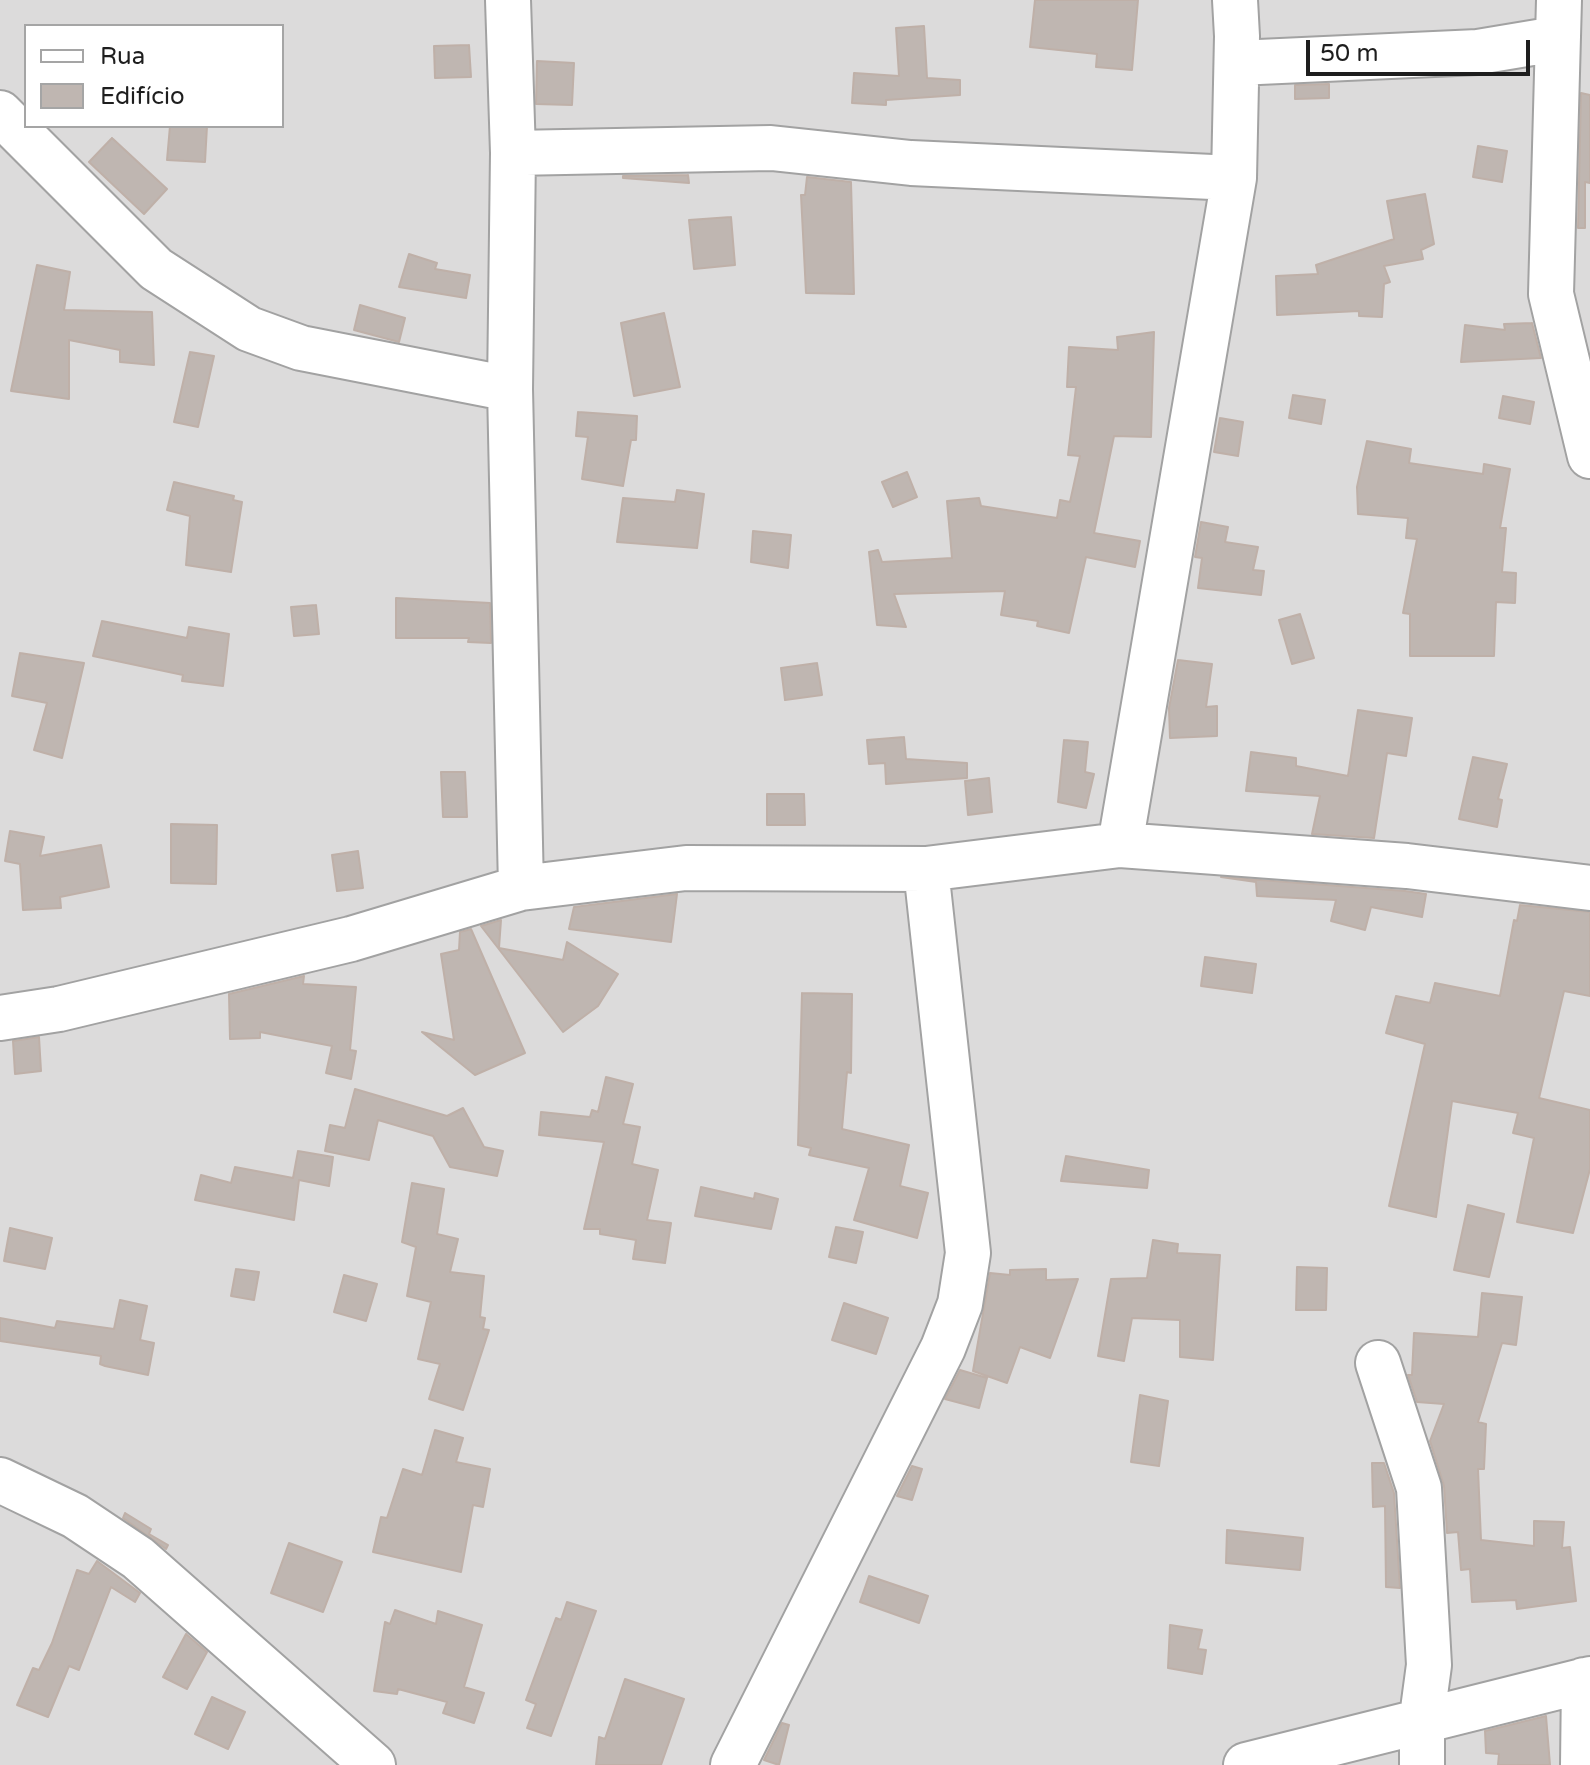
<!DOCTYPE html>
<meta charset="utf-8">
<style>
body{margin:0}
#map{position:relative;width:1590px;height:1765px;overflow:hidden;background:#efeae5;font-family:"Varela Round",sans-serif}
canvas{display:block}
.legend{position:absolute;left:24px;top:24px;width:260px;height:104px;box-sizing:border-box;background:#fff;border:2px solid #a5a5a5;margin:0;padding:10px 14px;list-style:none;font-size:24px;color:#1e1e1e}
.legend li{display:flex;align-items:center;gap:16px;height:40px}
.legend b{width:40px;border:2px solid #a5a5a5}
.scale{position:absolute;left:1306px;top:40px;width:224px;height:36px;box-sizing:border-box;border:4px solid #1e1e1e;border-top:0;padding-left:10px;font-size:24px;line-height:28px;white-space:nowrap;color:#1e1e1e;-webkit-text-stroke:6px #fff;paint-order:stroke}
</style>
<div id="map">
<canvas width="1590" height="1765"></canvas>
<ul class="legend">
<li><b style="height:10px;background:#fff"></b>Rua</li>
<li><b style="height:22px;background:#bfb6b1"></b>Edifício</li>
</ul>
<div class="scale">50 m</div>
</div>
<script>
const ctx = document.querySelector('canvas').getContext('2d');
ctx.lineJoin = 'round';
function fillPath(path, color) {
  ctx.fillStyle = color;
  ctx.fill(path, 'evenodd');
}
function toPath(rows) {
  const path = new Path2D();
  for (const r of rows) {
    path.moveTo(r[0], r[1]);
    for (let i = 2; i < r.length; i += 2) path.lineTo(r[i], r[i + 1]);
  }
  return path;
}
function stroke(path, color, width, dash) {
  ctx.strokeStyle = color;
  ctx.lineWidth = width;
  ctx.lineCap = dash ? 'butt' : 'round';
  ctx.setLineDash(dash || []);
  ctx.stroke(path);
}
fillPath(toPath([
 [0,0,1590,0,1590,1765,0,1765],
 [26,26,282,26,282,126,26,126]
]), '#dcdbdb');
const building = toPath([
 [1035,0,1138,0,1132,70,1096,67,1097,54,1030,47,1035,0],
 [924,26,927,78,960,80,960,95,886,100,886,105,852,103,854,73,899,76,896,28,924,26],
 [469,45,471,77,435,78,434,46,469,45],
 [537,61,574,63,572,105,536,104,537,61],
 [1329,84,1329,98,1295,99,1295,85,1329,84],
 [1581,93,1590,95,1590,183,1585,182,1585,228,1578,228,1581,93],
 [170,126,207,126,205,162,167,160,170,126],
 [112,138,167,189,144,214,89,162,112,138],
 [1478,146,1507,151,1502,182,1473,177,1478,146],
 [688,175,689,183,623,178,623,176,688,175],
 [807,177,851,182,854,294,806,293,801,195,805,195,807,177],
 [1425,194,1434,244,1421,250,1423,259,1384,266,1390,282,1384,284,1382,317,1359,316,1359,311,1277,315,1276,276,1318,274,1316,265,1394,239,1387,201,1425,194],
 [731,217,735,265,694,269,689,220,731,217],
 [409,254,437,263,435,269,470,275,466,298,399,287,409,254],
 [37,265,70,272,64,310,152,312,154,365,120,362,120,350,69,340,69,399,11,391,37,265],
 [360,305,405,318,399,342,354,330,360,305],
 [664,313,680,387,634,396,621,323,664,313],
 [1532,323,1541,358,1461,362,1465,325,1505,330,1504,324,1532,323],
 [1154,332,1151,437,1114,436,1094,533,1140,541,1135,567,1086,557,1069,633,1037,626,1038,621,1001,615,1005,591,894,594,906,627,877,625,869,552,878,550,882,562,952,558,947,501,979,498,981,506,1057,518,1060,500,1070,502,1080,456,1068,455,1076,387,1067,387,1069,347,1118,350,1117,337,1154,332],
 [190,352,214,356,198,427,174,422,190,352],
 [1293,395,1325,400,1321,424,1289,418,1293,395],
 [1503,396,1534,402,1530,424,1499,418,1503,396],
 [578,412,637,416,636,440,631,440,623,486,582,479,588,437,576,436,578,412],
 [1220,418,1243,422,1238,456,1214,452,1220,418],
 [1367,441,1411,449,1409,463,1483,474,1484,464,1510,469,1500,528,1506,528,1502,572,1516,573,1515,603,1496,602,1494,656,1410,656,1410,614,1403,613,1417,539,1406,538,1408,518,1358,514,1357,487,1367,441],
 [907,472,917,497,893,507,882,482,907,472],
 [174,482,234,496,233,500,242,502,231,572,186,565,190,516,167,510,174,482],
 [677,490,704,494,697,548,617,542,623,498,675,502,677,490],
 [1201,522,1228,527,1225,542,1258,547,1253,570,1264,571,1261,595,1198,588,1202,558,1195,557,1201,522],
 [753,531,791,535,788,568,751,562,753,531],
 [396,598,490,603,491,643,468,642,469,638,396,638,396,598],
 [316,605,319,634,294,636,291,607,316,605],
 [1300,614,1314,658,1292,664,1279,620,1300,614],
 [102,621,187,638,189,627,229,634,223,686,182,681,183,675,93,656,102,621],
 [20,653,84,663,62,758,34,750,47,703,12,696,20,653],
 [1178,660,1212,664,1206,707,1217,706,1217,736,1170,738,1169,708,1178,660],
 [817,663,822,695,785,700,781,668,817,663],
 [1358,710,1412,718,1406,756,1387,753,1374,838,1312,834,1320,796,1246,791,1251,752,1296,758,1296,766,1348,776,1358,710],
 [904,737,906,759,967,763,967,778,886,784,885,763,869,764,867,740,904,737],
 [1064,740,1088,742,1085,772,1094,774,1086,808,1058,802,1064,740],
 [1473,757,1507,764,1498,799,1502,800,1497,827,1459,819,1473,757],
 [441,772,465,772,467,817,443,817,441,772],
 [989,778,992,812,968,815,965,781,989,778],
 [767,794,804,794,805,825,767,825,767,794],
 [171,824,217,825,216,884,171,883,171,824],
 [10,831,44,837,40,856,101,845,109,887,60,897,61,908,23,910,20,864,5,861,10,831],
 [358,851,363,888,337,891,332,855,358,851],
 [1221,877,1405,891,1426,894,1422,917,1371,907,1365,930,1331,921,1336,900,1257,896,1256,882,1221,877],
 [677,894,671,942,569,929,574,907,677,894],
 [1520,905,1590,912,1590,996,1564,991,1539,1098,1590,1110,1590,1169,1573,1233,1517,1222,1534,1138,1513,1133,1518,1113,1452,1101,1436,1217,1389,1206,1425,1044,1386,1033,1396,996,1430,1003,1435,983,1500,996,1514,920,1517,921,1520,905],
 [501,920,499,948,563,960,567,942,618,974,598,1006,563,1032,481,926,501,920],
 [471,929,525,1053,475,1075,422,1032,454,1040,441,954,459,950,460,932,471,929],
 [1205,957,1256,964,1252,993,1201,986,1205,957],
 [304,976,303,984,356,987,350,1050,356,1051,351,1079,326,1073,332,1046,260,1032,260,1038,230,1039,229,994,304,976],
 [802,993,852,994,851,1073,847,1072,842,1129,909,1145,900,1186,928,1193,917,1238,854,1220,869,1168,809,1155,811,1148,798,1145,802,993],
 [39,1037,41,1071,15,1074,13,1041,39,1037],
 [606,1077,633,1084,623,1124,640,1127,632,1164,658,1170,647,1220,671,1223,665,1263,633,1259,636,1240,600,1234,600,1229,584,1229,604,1142,539,1135,541,1112,590,1117,592,1110,598,1112,606,1077],
 [355,1089,447,1116,463,1108,484,1147,503,1151,497,1176,450,1167,433,1136,378,1120,369,1160,325,1151,330,1125,345,1128,355,1089],
 [298,1151,333,1157,329,1186,299,1180,294,1220,195,1200,201,1175,231,1183,235,1167,293,1178,298,1151],
 [1066,1156,1149,1170,1147,1188,1061,1181,1066,1156],
 [412,1183,444,1189,437,1234,458,1239,450,1272,484,1276,480,1317,485,1318,483,1329,489,1330,463,1410,429,1399,440,1364,418,1359,431,1302,407,1296,416,1247,402,1242,412,1183],
 [701,1187,754,1199,755,1193,778,1199,771,1229,695,1216,701,1187],
 [1468,1205,1504,1214,1489,1277,1454,1270,1468,1205],
 [836,1227,863,1232,856,1263,829,1257,836,1227],
 [10,1228,52,1238,45,1269,4,1261,10,1228],
 [1153,1240,1178,1244,1177,1253,1220,1255,1213,1360,1180,1357,1180,1320,1132,1318,1124,1361,1098,1356,1111,1279,1147,1278,1153,1240],
 [1297,1267,1327,1268,1326,1310,1296,1310,1297,1267],
 [236,1269,259,1272,254,1300,231,1296,236,1269],
 [1046,1269,1046,1280,1078,1279,1050,1358,1020,1347,1007,1383,973,1371,990,1273,1010,1275,1010,1270,1046,1269],
 [344,1275,377,1284,366,1321,334,1312,344,1275],
 [1482,1293,1522,1297,1516,1345,1502,1343,1478,1422,1486,1424,1484,1469,1478,1469,1481,1540,1534,1546,1534,1521,1564,1522,1562,1548,1570,1547,1576,1601,1517,1609,1516,1600,1472,1602,1470,1569,1461,1570,1458,1532,1447,1533,1444,1486,1430,1441,1444,1404,1417,1402,1408,1375,1412,1375,1414,1333,1478,1337,1482,1293],
 [120,1300,147,1306,140,1340,154,1343,148,1375,105,1366,100,1364,101,1356,0,1341,0,1318,55,1328,57,1321,114,1329,120,1300],
 [844,1303,888,1318,876,1354,832,1340,844,1303],
 [960,1370,987,1378,979,1408,945,1399,960,1370],
 [1140,1395,1168,1401,1159,1466,1131,1462,1140,1395],
 [435,1430,463,1438,456,1462,490,1469,483,1507,473,1505,461,1572,373,1552,381,1517,387,1518,403,1469,422,1475,435,1430],
 [1372,1463,1384,1463,1394,1493,1400,1588,1386,1587,1385,1506,1373,1507,1372,1463],
 [912,1466,922,1469,912,1500,897,1496,912,1466],
 [125,1513,151,1529,149,1534,168,1545,166,1549,123,1518,125,1513],
 [1227,1530,1303,1538,1300,1570,1226,1563,1227,1530],
 [289,1543,342,1562,323,1612,271,1593,289,1543],
 [97,1561,140,1593,135,1602,111,1587,79,1670,69,1666,48,1717,17,1705,33,1668,39,1670,52,1643,77,1570,89,1574,97,1561],
 [869,1576,928,1596,919,1623,860,1602,869,1576],
 [567,1602,596,1611,551,1736,527,1728,536,1704,526,1700,556,1618,561,1620,567,1602],
 [395,1610,436,1624,438,1611,482,1625,464,1687,484,1693,474,1723,443,1713,447,1702,398,1689,397,1694,374,1691,385,1622,390,1624,395,1610],
 [1170,1625,1202,1630,1198,1649,1206,1650,1202,1674,1168,1668,1170,1625],
 [186,1634,207,1652,187,1689,163,1677,186,1634],
 [625,1679,684,1699,661,1765,596,1765,599,1737,605,1739,625,1679],
 [212,1697,245,1712,228,1749,195,1734,212,1697],
 [1546,1716,1550,1765,1498,1765,1499,1754,1486,1753,1485,1731,1546,1716],
 [782,1723,789,1725,779,1765,764,1760,782,1723]
]);
fillPath(building, '#bfb6b1');
stroke(building, '#bfb0a8', 2);
const minor = toPath([
 [508,0,513,153,510,389,521,888],
 [1559,0,1551,294,1590,456],
 [1237,63,1478,52,1556,39],
 [0,113,156,269,249,329,301,348,510,389],
 [513,153,771,148,911,163,1234,178],
 [1120,845,1234,178,1237,36,1235,0],
 [0,1018,59,1009,351,939,521,888,686,868,926,869,1120,845,1407,866,1590,888],
 [1378,1363,1419,1488,1429,1665,1422,1717,1422,1765],
 [0,1480,75,1516,138,1558,373,1765],
 [733,1765,943,1348,960,1304,968,1253,926,869],
 [1246,1765,1590,1679],
 [1583,1765,1584,1680]
]);
stroke(minor, '#a2a2a2', 48);
stroke(minor, '#fff', 44);
</script>
